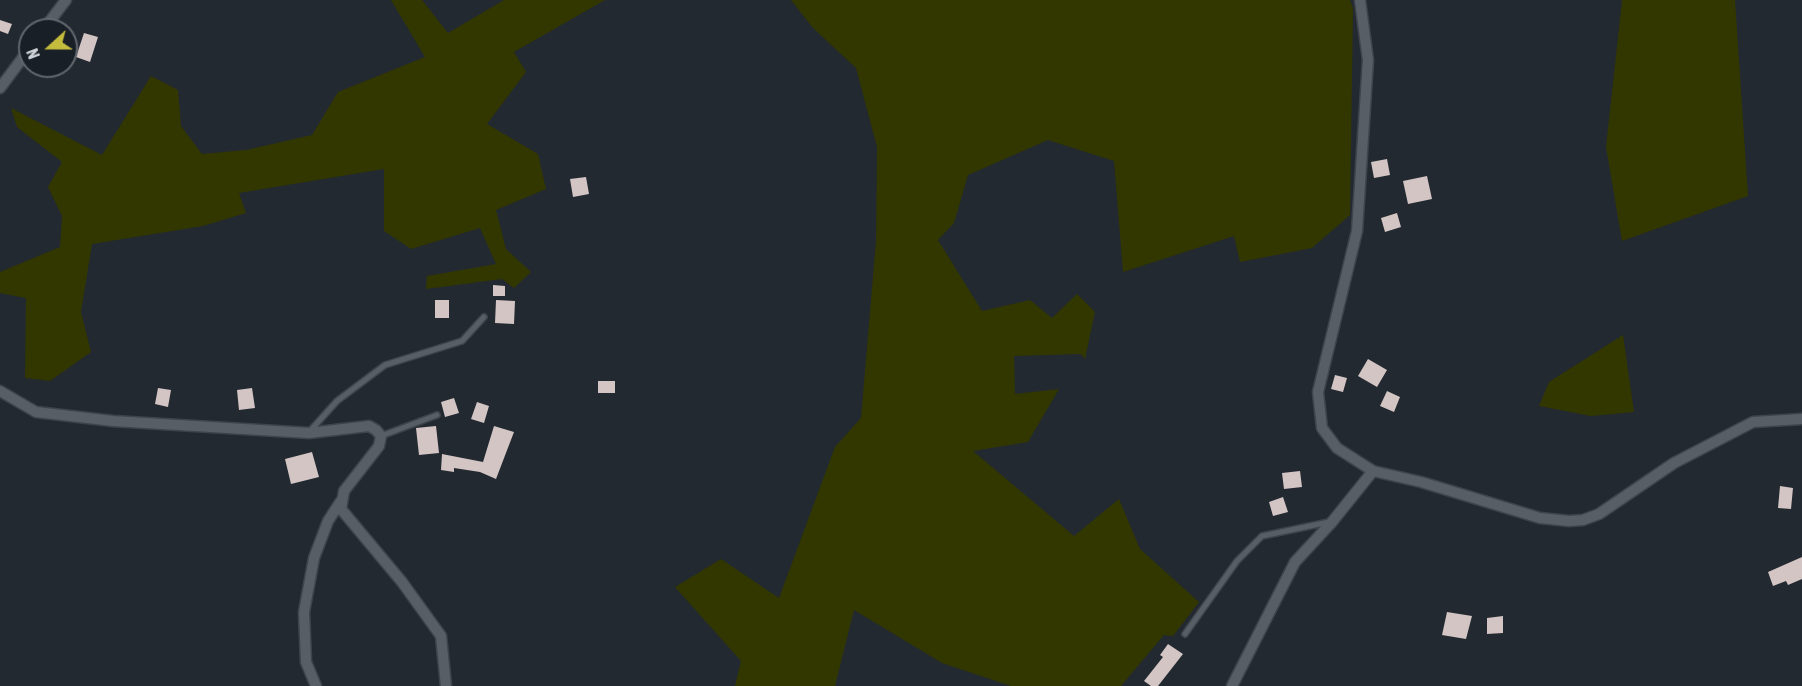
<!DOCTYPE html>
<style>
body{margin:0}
#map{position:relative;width:1802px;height:686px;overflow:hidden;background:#232930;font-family:"Asap Condensed",sans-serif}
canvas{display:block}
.north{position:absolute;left:18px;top:18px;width:60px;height:60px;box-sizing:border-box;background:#191f26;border:2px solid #62676e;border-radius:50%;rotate:249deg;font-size:16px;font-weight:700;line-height:24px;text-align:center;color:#d0d4d9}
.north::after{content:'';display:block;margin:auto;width:21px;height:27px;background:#c4bc3d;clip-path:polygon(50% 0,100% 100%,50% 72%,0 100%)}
</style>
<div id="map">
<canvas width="1802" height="686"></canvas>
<div class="north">N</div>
</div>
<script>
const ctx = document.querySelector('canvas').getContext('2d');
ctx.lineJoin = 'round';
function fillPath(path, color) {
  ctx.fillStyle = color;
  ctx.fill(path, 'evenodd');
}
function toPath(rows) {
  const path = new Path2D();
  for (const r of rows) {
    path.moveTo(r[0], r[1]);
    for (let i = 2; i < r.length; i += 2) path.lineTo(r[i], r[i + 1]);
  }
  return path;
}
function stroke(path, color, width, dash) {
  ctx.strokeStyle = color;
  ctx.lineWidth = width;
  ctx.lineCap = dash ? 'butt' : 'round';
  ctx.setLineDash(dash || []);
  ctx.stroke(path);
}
fillPath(toPath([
 [391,0,422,0,448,33,504,0,605,0,514,52,526,72,487,124,538,154,546,189,496,210,506,249,531,272,514,288,502,279,426,289,427,276,496,264,480,228,411,249,384,231,384,169,239,193,246,213,203,226,92,244,81,312,91,352,50,381,25,378,26,298,0,293,0,272,60,247,62,216,48,187,62,162,17,127,11,108,102,155,151,76,178,90,181,126,202,154,246,150,312,135,338,92,425,57],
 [791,0,1350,0,1353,8,1350,215,1312,248,1240,262,1234,236,1123,272,1114,161,1048,140,968,175,954,223,938,240,982,311,1030,300,1052,318,1077,294,1095,312,1085,359,1081,354,1014,356,1015,394,1059,389,1028,442,973,451,1074,536,1119,499,1140,549,1199,602,1173,636,1164,635,1121,686,1011,686,942,663,854,610,835,686,735,686,741,661,675,587,721,559,779,598,835,447,861,418,876,241,877,147,856,68,813,28],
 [1622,0,1735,0,1748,196,1622,241,1606,147],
 [1623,335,1634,412,1591,416,1539,406,1549,382]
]), '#323700');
fillPath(toPath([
 [0,20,12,24,8,34,0,31],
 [84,33,98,37,90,62,76,57],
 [1387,159,1390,175,1374,178,1371,162],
 [1427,176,1432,199,1408,204,1403,181],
 [586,177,589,194,573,197,570,179],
 [1397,213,1401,227,1385,232,1381,218],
 [493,285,505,286,505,296,493,296],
 [435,300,449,300,449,318,435,318],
 [496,300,515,301,514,324,495,323],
 [1368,359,1387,370,1377,387,1358,376],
 [1335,375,1347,378,1343,392,1331,389],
 [598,381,615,381,615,393,598,393],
 [158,388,171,390,168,407,155,404],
 [252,388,255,408,239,410,237,390],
 [1387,391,1400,397,1394,412,1380,406],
 [454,398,459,413,445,417,441,402],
 [477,402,489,406,484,423,471,419],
 [436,426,439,453,419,455,416,428],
 [494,426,514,432,496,479,480,472,454,468,454,472,441,470,442,454,483,462],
 [312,452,319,477,291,484,285,459],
 [1300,471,1302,487,1284,489,1282,473],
 [1780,486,1793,488,1791,509,1778,508],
 [1283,497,1288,512,1273,516,1269,502],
 [1802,557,1802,579,1788,585,1786,581,1773,586,1768,572],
 [1447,612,1472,616,1466,639,1442,635],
 [1503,616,1503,633,1487,634,1487,618],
 [1168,644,1183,654,1158,686,1151,686,1144,681,1163,657,1160,655]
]), '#d3c5c4');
const lane = toPath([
 [310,431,337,401,385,365,462,341,484,317],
 [381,436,437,415],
 [1185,634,1237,561,1262,536,1329,522]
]);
const street = toPath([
 [1360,0,1368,60,1357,231,1318,392,1322,428,1337,448,1373,471,1421,482,1540,518,1569,521,1583,520,1599,514,1674,463,1753,422,1802,419],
 [43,30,66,0],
 [0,88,30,48],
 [0,391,36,412,113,421,309,433,369,426,376,430,381,436,379,446,344,491,341,509,402,582,441,636,446,686],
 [316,686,306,662,304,612,314,558,328,521,341,501],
 [1232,686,1295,562,1332,522,1373,471]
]);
stroke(lane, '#3f444a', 8);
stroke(street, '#3f444a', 13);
stroke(lane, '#575e66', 5);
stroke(street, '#575e66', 10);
</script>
